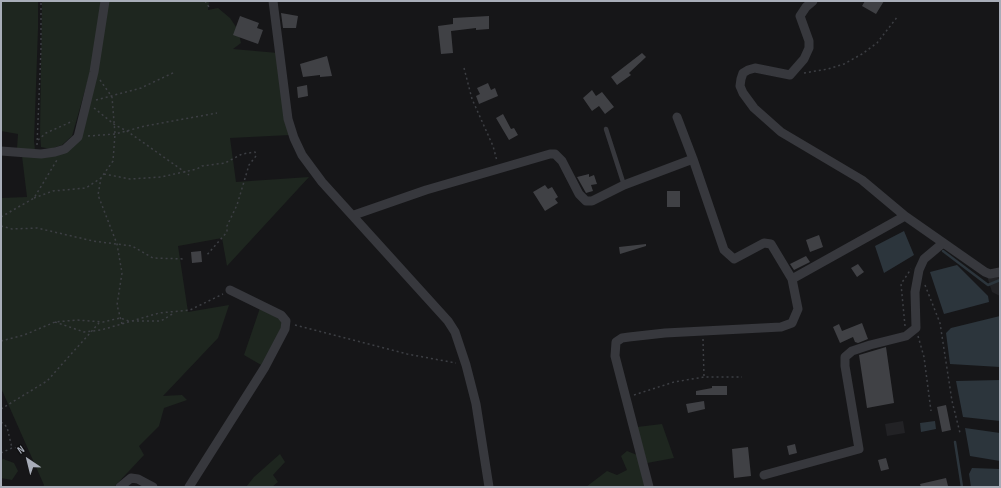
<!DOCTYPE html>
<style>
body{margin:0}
#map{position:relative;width:1001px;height:488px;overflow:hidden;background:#161618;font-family:"Sofia Sans Condensed",sans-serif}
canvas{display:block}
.frame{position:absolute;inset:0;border:2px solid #a8adb8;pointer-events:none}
.north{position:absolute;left:8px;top:440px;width:40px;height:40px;-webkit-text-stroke:3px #111113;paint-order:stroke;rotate:325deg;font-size:11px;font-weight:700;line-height:16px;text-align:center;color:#a8adb8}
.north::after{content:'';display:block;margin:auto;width:14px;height:18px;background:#a8adb8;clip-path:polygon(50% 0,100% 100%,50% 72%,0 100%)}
</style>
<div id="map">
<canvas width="1001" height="488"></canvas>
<div class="frame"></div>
<div class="north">N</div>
</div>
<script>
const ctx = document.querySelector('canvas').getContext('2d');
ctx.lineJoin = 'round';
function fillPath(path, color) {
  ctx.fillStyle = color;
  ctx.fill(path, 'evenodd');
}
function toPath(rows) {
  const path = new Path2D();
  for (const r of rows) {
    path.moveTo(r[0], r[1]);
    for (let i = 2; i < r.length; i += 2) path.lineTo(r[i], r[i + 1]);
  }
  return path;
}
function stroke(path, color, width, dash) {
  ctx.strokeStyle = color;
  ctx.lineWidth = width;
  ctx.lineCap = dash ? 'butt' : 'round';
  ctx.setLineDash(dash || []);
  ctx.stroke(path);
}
fillPath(toPath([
 [1000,275,1000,296,992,292,987,276],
 [903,421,905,433,887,436,885,424]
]), '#222225');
fillPath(toPath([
 [1,1,38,1,38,29,34,141,35,150,17,149,18,134,1,131],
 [42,1,101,1,91,69,72,136,62,145,50,149,41,147,40,133],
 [108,1,209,1,208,10,218,8,230,18,238,30,241,43,233,49,278,53,290,135,230,138,236,182,309,177,227,266,222,238,178,246,188,312,229,305,218,338,163,396,182,395,187,400,164,408,159,426,139,446,144,455,114,487,43,487,44,485,1,388,1,198,27,197,22,156,48,157,80,139],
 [260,308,284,322,263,366,244,355],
 [662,424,674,458,647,463,637,427],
 [627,451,637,455,645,487,586,487,607,471,617,475,627,470,621,456],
 [280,454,285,462,273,475,278,482,272,487,246,487,254,477],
 [3,459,14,463,18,471,12,480,1,478,1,461]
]), '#1e261f');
fillPath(toPath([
 [904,231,914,255,884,273,875,246],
 [957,265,988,296,989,302,944,314,930,272],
 [1000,316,1000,367,950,364,946,333,951,328],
 [1000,380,1000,421,963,417,956,381],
 [935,421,936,429,921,432,920,423],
 [965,428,1000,433,1000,461,970,456],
 [972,468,1000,469,1000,487,971,487,969,474]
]), '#2c353c');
stroke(toPath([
 [943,251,988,285,1000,280],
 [955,442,962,487]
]), '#2c353c', 2.5);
fillPath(toPath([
 [865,1,884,1,876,14,862,6],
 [281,13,298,16,296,28,283,28],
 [240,16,259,23,257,28,263,30,258,44,233,35],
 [489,16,489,29,476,30,476,28,451,31,453,53,441,54,438,26,453,24,453,18],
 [642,53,646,57,629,73,631,75,617,85,611,77],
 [327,56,332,76,320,77,320,75,303,77,300,64],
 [488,83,491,90,495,88,498,96,479,104,476,96,480,94,477,88],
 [307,85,308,96,298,98,297,87],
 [592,90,596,96,602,92,614,107,605,114,599,106,592,111,583,98],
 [503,114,511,129,514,128,518,135,509,140,496,118],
 [589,174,589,177,594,175,597,184,591,185,593,191,586,193,577,177],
 [545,185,548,189,552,187,558,197,555,199,558,203,545,211,533,192],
 [667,191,680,191,680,207,667,207],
 [819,235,823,247,810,252,806,240],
 [646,244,646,246,620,254,619,247],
 [201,251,202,262,192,263,191,252],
 [806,256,810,262,794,270,790,264],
 [858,264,864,272,857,277,851,268],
 [862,323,868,339,858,343,855,342,853,337,840,343,833,327,839,324,842,331],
 [886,347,894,403,867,408,859,355],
 [712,386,727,386,727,395,696,395,696,391,712,388],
 [704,401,705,409,688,413,686,404],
 [946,405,951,430,942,432,937,407],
 [795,444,797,453,789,455,787,446],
 [748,447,751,476,734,478,732,449],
 [886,458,889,469,881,471,878,460],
 [946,478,948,486,921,487,920,484]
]), '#404145');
stroke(toPath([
 [205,1,209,7],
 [464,68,472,99,493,146,497,161],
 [804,73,828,69,844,64,862,54,877,43,898,16],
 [100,80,112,97,115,134,113,161,101,178,98,195,117,244,122,273,117,305,122,324],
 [96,100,141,88,175,72],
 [94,108,115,125,127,131,189,175],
 [88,136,115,134,145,126,217,113],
 [38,140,46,133,73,121],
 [37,145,41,49,41,1],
 [104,174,130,179,161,177,197,169,202,166,225,163,242,154,255,152,256,156,249,165,237,205,227,226,227,232,206,256],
 [34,198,53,191,86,188,101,178],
 [1,217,34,198,57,160],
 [1,226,12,229,37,228,93,241,132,246,153,258,185,259],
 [925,285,940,323,952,401,960,433],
 [132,321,161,321,174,313],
 [55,322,84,332,101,330,159,313,190,310,223,294],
 [295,325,407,354,456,363],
 [905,326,901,284,911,269],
 [918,336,924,357,931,411],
 [703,339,704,377],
 [1,341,24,335,55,322,77,320,103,322,120,318,129,321],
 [634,395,674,382,704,377,742,377],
 [1,409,47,381,99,323],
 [1,422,7,427,12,448],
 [1,453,12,448,25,447]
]), '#3d3f44', 1.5, [2, 3]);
stroke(toPath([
 [606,129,624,185]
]), '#37383d', 4.5);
stroke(toPath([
 [273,1,288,119,294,138,302,155,322,182,448,321,455,332,466,365,476,404,489,487],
 [813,1,806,7,800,16,809,41,809,48,804,59,790,75,755,68,748,70,743,73,741,79,740,86,743,93,754,108,781,132,862,180,905,216],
 [677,117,693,159],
 [1,151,41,154,55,152,65,149,78,137,94,72,105,1],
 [354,215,426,190,550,154,555,154,562,161,579,194,586,201,592,201,624,185,693,159,724,250,734,259,764,243,771,244,792,279,798,309,792,323,781,327,665,333,629,337,622,338,616,342,615,356,649,487],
 [792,279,905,216,985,272,990,274,1000,272],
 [764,475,859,449,845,366,845,357,852,351,870,345,906,336,916,328,915,292,919,270,924,259,943,243],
 [120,487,131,478,138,479,153,487],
 [189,487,265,367,285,329,286,321,281,315,230,290]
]), '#37383d', 9);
</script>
